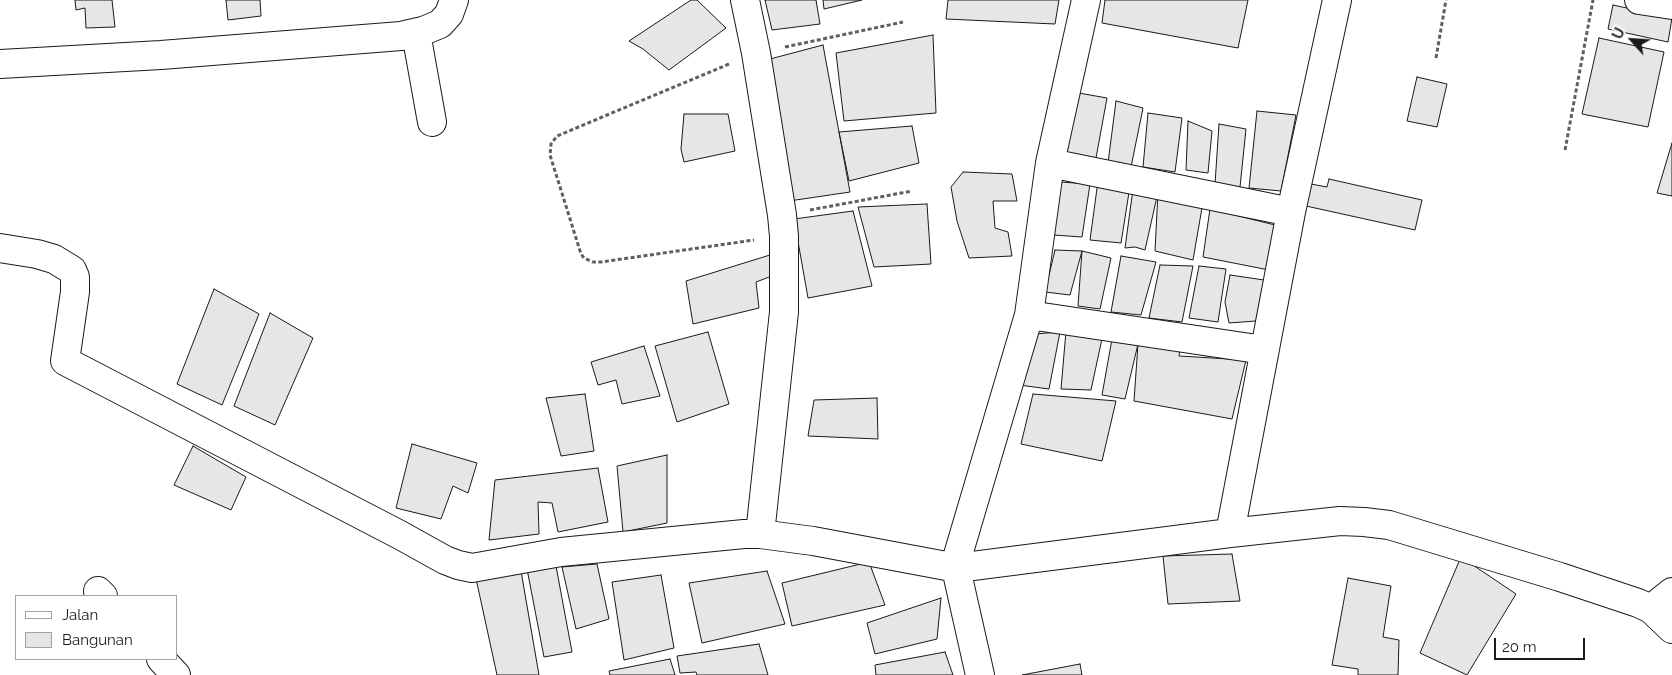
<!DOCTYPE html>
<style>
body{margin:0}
#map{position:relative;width:1672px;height:675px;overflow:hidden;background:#fff;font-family:Raleway,sans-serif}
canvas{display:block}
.legend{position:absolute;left:15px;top:595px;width:162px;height:65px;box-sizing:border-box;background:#fff;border:1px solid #a3a3a3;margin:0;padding:6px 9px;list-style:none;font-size:15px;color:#1a1a1a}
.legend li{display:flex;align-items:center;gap:10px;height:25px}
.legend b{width:25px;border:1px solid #a3a3a3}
.north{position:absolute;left:1607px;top:15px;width:50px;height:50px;-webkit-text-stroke:4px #fff;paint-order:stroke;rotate:296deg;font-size:14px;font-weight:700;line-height:20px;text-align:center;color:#1a1a1a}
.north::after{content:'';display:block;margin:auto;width:18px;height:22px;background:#1a1a1a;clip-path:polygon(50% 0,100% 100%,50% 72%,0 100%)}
.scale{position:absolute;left:1494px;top:638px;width:91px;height:22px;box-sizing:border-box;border:2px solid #1a1a1a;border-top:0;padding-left:6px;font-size:15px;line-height:18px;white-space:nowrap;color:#1a1a1a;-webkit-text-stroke:4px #fff;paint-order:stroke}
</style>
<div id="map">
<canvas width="1672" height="675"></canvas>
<ul class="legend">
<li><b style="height:6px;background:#fff"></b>Jalan</li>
<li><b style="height:14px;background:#e6e6e6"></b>Bangunan</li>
</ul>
<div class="north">U</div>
<div class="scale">20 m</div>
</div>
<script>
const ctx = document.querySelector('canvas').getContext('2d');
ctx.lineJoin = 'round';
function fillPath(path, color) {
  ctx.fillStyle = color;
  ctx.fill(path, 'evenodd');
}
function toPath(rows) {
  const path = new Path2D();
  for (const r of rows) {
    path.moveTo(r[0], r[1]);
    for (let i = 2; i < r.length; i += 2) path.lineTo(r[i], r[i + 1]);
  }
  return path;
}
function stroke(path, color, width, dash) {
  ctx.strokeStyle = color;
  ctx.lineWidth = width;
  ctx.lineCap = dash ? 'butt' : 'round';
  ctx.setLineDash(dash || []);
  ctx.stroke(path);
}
const building = toPath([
 [75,0,112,0,115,27,86,28,85,8,76,10,75,0],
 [226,0,260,0,261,16,228,20,226,0],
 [691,0,697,0,726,28,669,70,643,49,629,41,691,0],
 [765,0,816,0,820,24,772,30,765,0],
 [823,0,862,0,824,9,823,0],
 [948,0,1059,0,1055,24,946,19,948,0],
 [1105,0,1248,0,1238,48,1102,23,1105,0],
 [1613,5,1672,18,1668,42,1608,29,1613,5],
 [933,35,936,113,844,121,836,53,933,35],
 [1599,38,1664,52,1648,127,1582,114,1599,38],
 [823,45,850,192,789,201,770,59,823,45],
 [1417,77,1447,84,1437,127,1407,121,1417,77],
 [1073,92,1107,98,1096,158,1067,155,1073,92],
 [1116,101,1143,108,1131,167,1108,163,1116,101],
 [1257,111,1296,115,1281,191,1249,188,1257,111],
 [1148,113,1182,118,1175,172,1143,167,1148,113],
 [684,114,728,114,735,151,684,162,681,149,684,114],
 [1188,121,1212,131,1208,173,1186,170,1188,121],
 [1219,124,1246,129,1240,187,1215,184,1219,124],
 [912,126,919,163,849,181,839,132,912,126],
 [1672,143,1672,196,1657,193,1672,143],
 [963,172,1012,174,1017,201,993,201,995,228,1008,232,1012,256,969,258,957,221,951,187,963,172],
 [1329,179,1422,200,1415,230,1306,206,1311,184,1327,187,1329,179],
 [1098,181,1130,186,1121,243,1090,240,1098,181],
 [1060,182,1090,184,1082,237,1053,235,1060,182],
 [1133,189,1158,192,1145,250,1135,247,1125,248,1133,189],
 [1158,192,1203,202,1193,260,1155,251,1158,192],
 [927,204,931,264,874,267,858,207,927,204],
 [1210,209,1279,226,1269,270,1203,257,1210,209],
 [853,211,872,286,808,298,794,219,853,211],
 [1055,250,1082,251,1070,295,1045,292,1055,250],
 [1082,251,1111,258,1100,309,1078,306,1082,251],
 [770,255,772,276,756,282,759,308,693,324,686,281,770,255],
 [1121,256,1156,262,1141,315,1111,312,1121,256],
 [1160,265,1193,266,1182,322,1149,318,1160,265],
 [1199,266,1226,269,1218,322,1189,318,1199,266],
 [1230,275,1264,280,1256,321,1229,323,1225,302,1230,275],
 [214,289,259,314,222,405,177,384,214,289],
 [270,313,313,338,275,425,234,406,270,313],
 [1066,331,1103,334,1091,390,1061,389,1066,331],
 [708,332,729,404,677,422,655,346,708,332],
 [1060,332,1049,389,1019,385,1034,334,1060,332],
 [1112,339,1138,344,1125,399,1102,395,1112,339],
 [1138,344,1181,344,1179,356,1246,360,1232,419,1134,401,1138,344],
 [644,346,660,396,622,404,616,380,598,385,591,362,644,346],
 [585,394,594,451,561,456,546,398,585,394],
 [1033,394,1116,401,1102,461,1021,444,1033,394],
 [877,398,878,439,808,436,814,400,877,398],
 [412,444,477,463,468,493,453,486,441,519,396,508,412,444],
 [193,446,246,477,231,510,174,485,193,446],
 [667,455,667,523,623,532,617,466,667,455],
 [598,468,608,522,558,532,552,503,538,502,539,534,489,540,495,480,598,468],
 [1232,554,1240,601,1168,604,1163,556,1232,554],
 [1461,557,1516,594,1467,675,1420,653,1461,557],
 [869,562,885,605,792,626,782,583,869,562],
 [597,564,609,619,576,629,562,567,597,564],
 [556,566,572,652,544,657,527,569,556,566],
 [521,571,539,675,497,675,475,574,521,571],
 [767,571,785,624,702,643,689,583,767,571],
 [661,575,674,648,624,660,612,582,661,575],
 [1348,578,1391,586,1383,637,1399,640,1398,675,1358,675,1358,669,1332,665,1348,578],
 [941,598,937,639,875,654,867,623,941,598],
 [759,644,768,675,697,675,696,672,680,673,677,656,759,644],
 [945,652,953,675,876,675,875,665,945,652],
 [670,659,675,675,610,675,609,671,670,659],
 [1080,664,1082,675,1022,675,1080,664]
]);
fillPath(building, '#e6e6e6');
stroke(building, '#1a1a1a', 1);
const street = toPath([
 [745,0,756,53,782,215,784,236,784,312,760,534],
 [1639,0,1672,5],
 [416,33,432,122],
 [0,64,161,55,401,36,423,31,440,24,449,14,454,0],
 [1050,163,1291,212],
 [0,248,37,254,54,259,72,270,75,277,75,292,65,361,400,535,445,560,458,565,472,568,561,552,744,534,760,534,813,541,957,568,1230,533,1340,521,1364,522,1389,525,1560,577,1638,603,1651,609,1672,629],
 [1029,315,1264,350],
 [1230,533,1291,212,1337,0],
 [98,591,103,596],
 [1651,609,1672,592],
 [161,659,176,675],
 [980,675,957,573,958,555,1029,315,1050,163,1086,0]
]);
stroke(street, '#1a1a1a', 30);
stroke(toPath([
 [785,47,903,22],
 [1436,58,1446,0],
 [729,64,557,136,551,144,550,155,581,254,584,258,593,262,601,262,754,240],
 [1565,150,1593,0],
 [810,210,912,191]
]), '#5f5f5f', 3, [4, 2.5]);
stroke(street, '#fff', 28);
</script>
